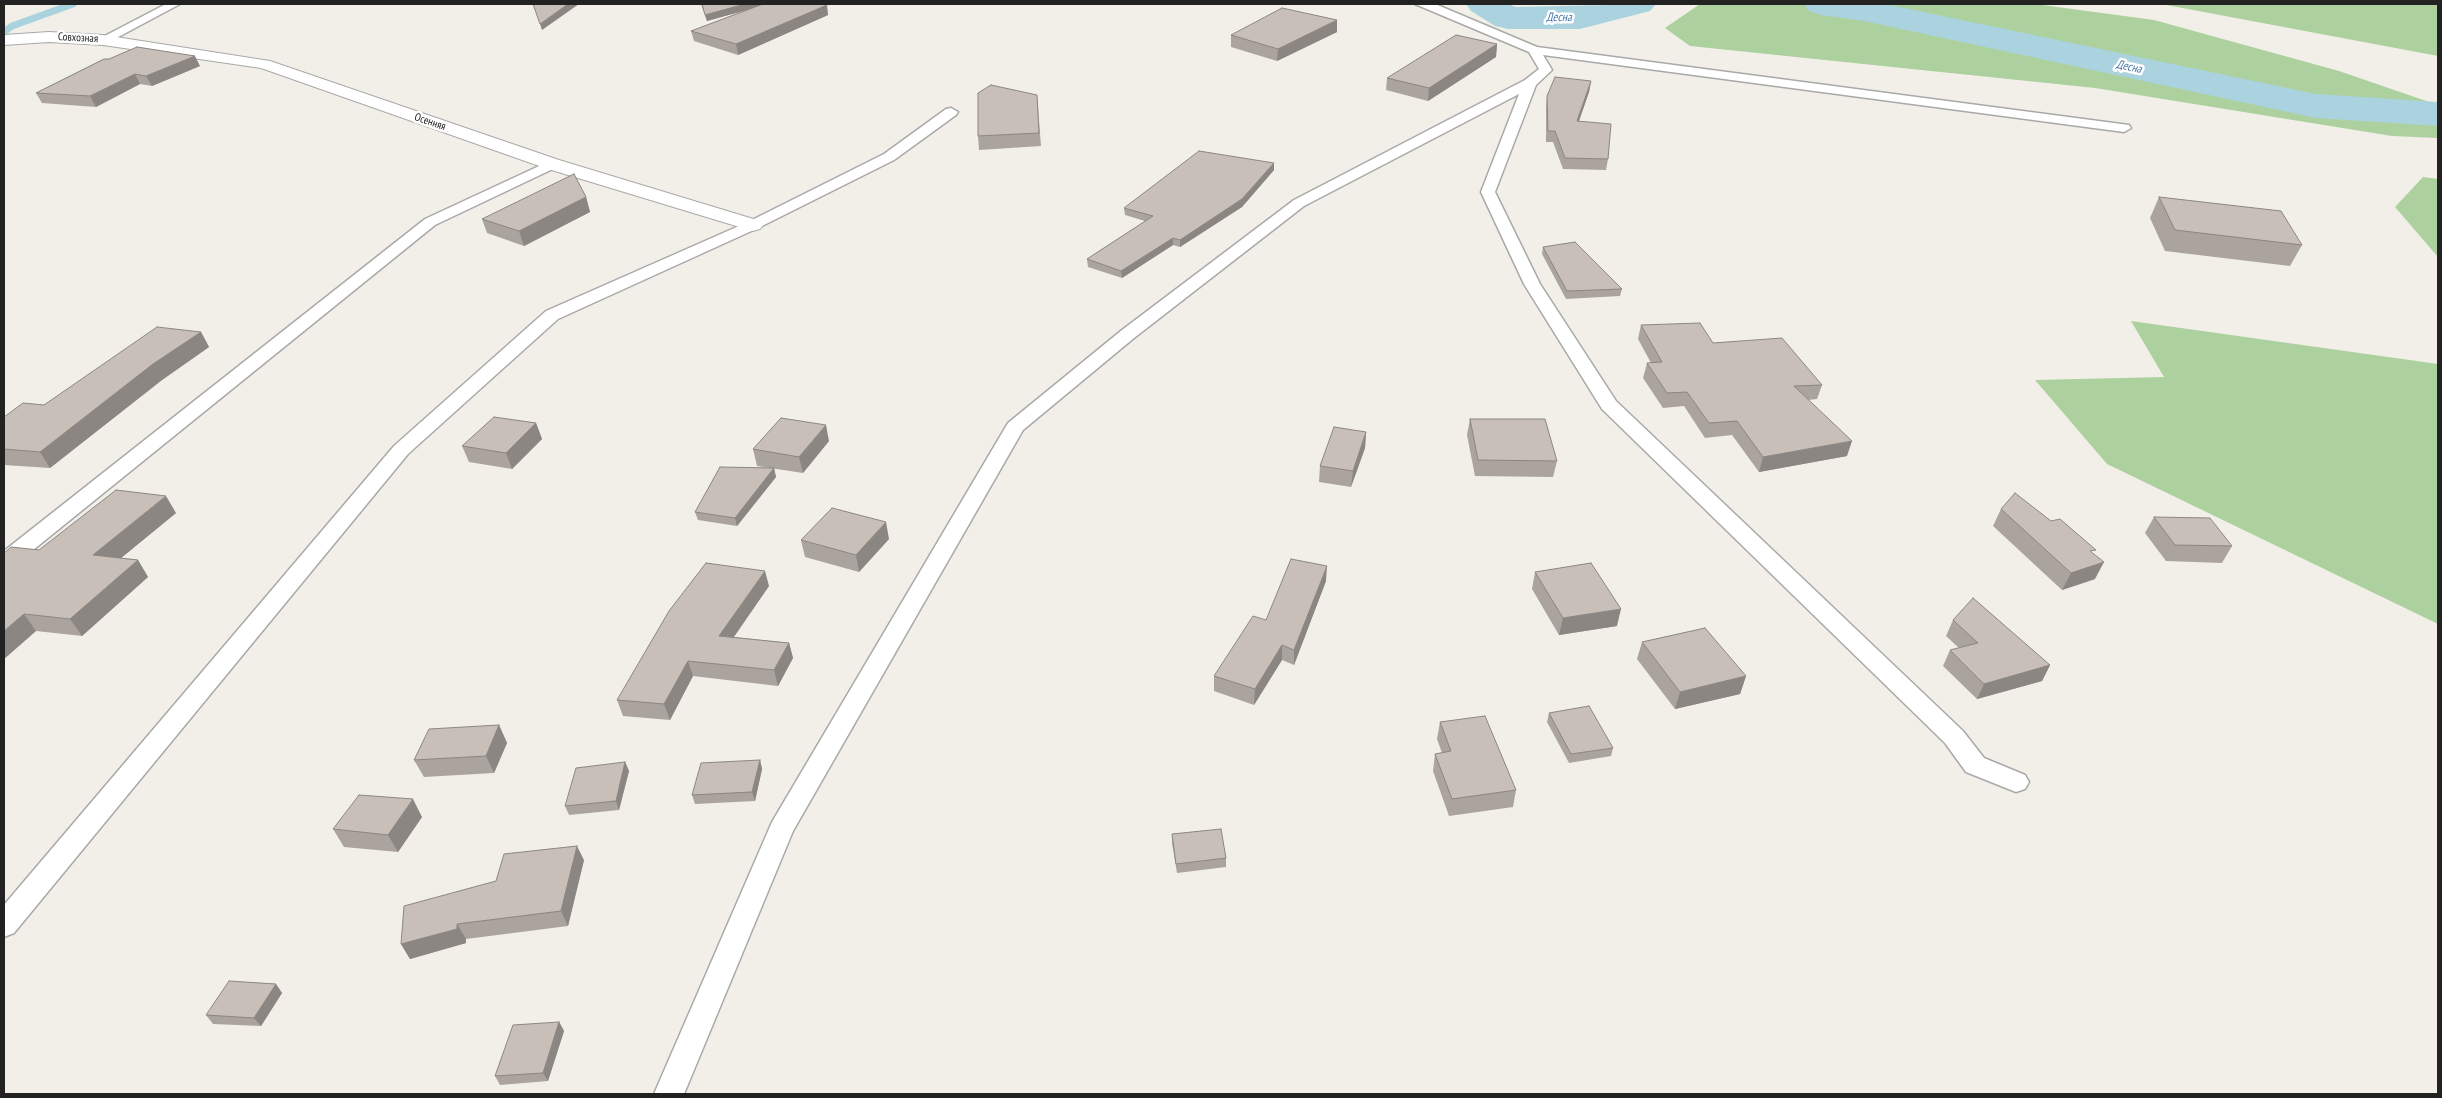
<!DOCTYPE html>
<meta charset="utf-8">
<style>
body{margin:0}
#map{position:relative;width:2442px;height:1098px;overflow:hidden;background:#f2efe9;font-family:"PT Sans Narrow",sans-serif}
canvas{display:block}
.frame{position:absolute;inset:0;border:5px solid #222;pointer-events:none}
</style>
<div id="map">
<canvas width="2442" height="1098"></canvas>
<div class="frame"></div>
</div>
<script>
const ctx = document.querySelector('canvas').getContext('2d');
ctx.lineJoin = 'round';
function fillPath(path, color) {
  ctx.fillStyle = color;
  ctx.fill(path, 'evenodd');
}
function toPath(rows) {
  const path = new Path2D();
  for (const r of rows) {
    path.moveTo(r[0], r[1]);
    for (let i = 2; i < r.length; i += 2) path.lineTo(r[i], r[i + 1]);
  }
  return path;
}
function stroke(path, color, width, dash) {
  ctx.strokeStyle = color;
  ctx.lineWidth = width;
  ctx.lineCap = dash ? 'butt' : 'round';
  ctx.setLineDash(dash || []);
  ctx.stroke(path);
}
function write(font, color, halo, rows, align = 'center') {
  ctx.font = font + ' "PT Sans Narrow",sans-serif';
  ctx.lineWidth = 5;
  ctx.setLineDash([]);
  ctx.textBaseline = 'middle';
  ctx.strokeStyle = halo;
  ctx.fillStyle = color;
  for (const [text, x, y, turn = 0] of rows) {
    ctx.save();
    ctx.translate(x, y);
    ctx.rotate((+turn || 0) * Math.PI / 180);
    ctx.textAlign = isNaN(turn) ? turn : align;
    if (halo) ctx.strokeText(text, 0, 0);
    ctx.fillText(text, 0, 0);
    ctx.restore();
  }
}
fillPath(toPath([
 [1700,4,2035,4,2154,20,2339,71,2438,105,2438,138,2392,136,2095,88,1690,46,1665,28],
 [2161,4,2438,4,2438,56],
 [2423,177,2438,179,2438,257,2395,207],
 [2131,321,2438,364,2438,624,2107,464,2035,380,2164,377]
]), '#add19e');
stroke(toPath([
 [4,32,12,26,73,4]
]), '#aad3df', 7);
fillPath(toPath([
 [1466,4,1509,4,1515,7,1656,4,1650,11,1580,29,1508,29,1495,26,1471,11,1466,4],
 [1804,4,1885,4,2316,94,2438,102,2438,126,2316,118,1864,21,1821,15,1809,11,1804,4]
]), '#aad3df');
const service = toPath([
 [166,4,180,4,107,43,99,43,97,40,166,4],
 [1415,4,1435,4,1537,47,2129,125,2131,128,2124,132,1543,55,1552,70,1536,85,1495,192,1540,284,1616,401,1963,731,1984,758,2025,775,2029,782,2025,789,2016,792,1966,772,1945,743,1602,409,1524,284,1481,192,1519,94,1304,206,1134,338,1023,430,793,831,684,1094,654,1094,772,822,1008,423,1122,330,1294,200,1525,80,1539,69,1529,52,1415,4],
 [951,108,958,112,956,115,894,160,758,228,558,319,408,454,14,933,4,937,4,905,394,446,546,311,748,222,884,154,946,109,951,108],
 [552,160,559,164,557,167,435,225,12,567,4,569,4,551,425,219,552,160]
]);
const minor = toPath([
 [49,32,103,35,270,61,559,160,760,221,763,225,760,229,753,231,746,229,545,168,261,68,103,45,49,42,4,45,4,35,49,32]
]);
stroke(service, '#a9a9a9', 3);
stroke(minor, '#a9a9a9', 2);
fillPath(service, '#fff');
fillPath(minor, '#fff');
fillPath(toPath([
 [701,4,826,4,828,15,738,55,694,41,691,31,747,10,707,21],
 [1337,32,1277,61,1231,47,1231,35],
 [1497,44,1496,57,1428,101,1386,90,1387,78],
 [104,59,200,66,152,86,140,84,96,107,42,103,36,93],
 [1591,81,1589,92,1579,121,1608,159,1606,170,1563,169,1553,142,1546,142,1546,107,1547,96],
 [1037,95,1041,146,979,150,978,136],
 [1274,163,1274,170,1242,207,1180,247,1173,245,1122,278,1088,267,1087,259,1145,221,1125,215,1124,208],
 [586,197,590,212,524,246,487,233,482,219],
 [2159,197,2302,245,2290,266,2165,251,2150,218],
 [1543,247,1622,289,1620,296,1566,299,1542,254],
 [1641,325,1713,343,1822,385,1817,399,1808,400,1847,456,1759,472,1732,435,1705,438,1684,406,1663,408,1643,378,1647,363,1651,363,1638,339],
 [201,332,209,347,162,380,50,468,4,465,4,417,44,405],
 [1470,419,1557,461,1553,477,1475,476,1467,435],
 [536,423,542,439,512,469,469,462,462,446],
 [1366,432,1365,448,1351,487,1319,482,1320,466],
 [829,441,803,473,757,466,753,449],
 [774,468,776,477,737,526,698,520,695,512],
 [2001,509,2093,554,2095,579,2062,590,1993,526],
 [176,513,121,558,138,560,148,577,82,636,36,631,4,659,39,550],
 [2154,517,2232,546,2222,563,2166,561,2145,533],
 [889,539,859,572,805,557,801,540],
 [1535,572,1617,626,1559,635,1532,589],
 [1326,581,1294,665,1282,660,1254,705,1214,691,1214,676,1266,620],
 [769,586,734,637,789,643,793,658,778,686,693,676,670,720,623,716,617,700],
 [1953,620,2050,665,2042,681,1977,699,1943,666,1950,650,1959,648,1946,636],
 [1642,642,1746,676,1740,694,1675,709,1637,659],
 [1549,713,1613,748,1611,756,1569,763,1547,722],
 [1440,722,1516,790,1513,807,1449,816,1433,771,1435,754,1442,753,1437,739],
 [499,725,507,743,494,773,424,777,414,760],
 [760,760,762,769,755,801,695,804,692,795],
 [625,762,629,771,619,810,569,815,565,806],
 [422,817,398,852,344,847,333,829],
 [1172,834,1226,858,1226,867,1177,873,1172,843],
 [584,860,568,926,466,939,466,943,410,959,401,944],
 [276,984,282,993,261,1026,213,1024,206,1015],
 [559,1022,564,1031,548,1081,500,1085,495,1076]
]), '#aba49e');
fillPath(toPath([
 [568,4,579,4,542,30,540,24],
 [745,4,768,4,707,21,705,15],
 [827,5,828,15,738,55,736,44],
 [1337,20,1337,32,1277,61,1278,49],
 [1497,44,1496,57,1428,101,1429,88],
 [195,56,200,66,152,86,146,76],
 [135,74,140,84,96,107,90,96],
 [1591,81,1589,92,1575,132,1577,121],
 [1274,163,1274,170,1242,207,1180,247,1180,240],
 [586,197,590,212,524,246,519,231],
 [1173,238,1173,245,1122,278,1121,271],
 [201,332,209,347,162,380,50,468,40,452,153,364],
 [536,423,542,439,512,469,506,453],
 [826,425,829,441,803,473,799,457],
 [1366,432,1365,448,1351,487,1353,471],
 [1852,441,1847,456,1759,472,1763,457],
 [774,468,776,477,737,526,735,518],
 [166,496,176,513,104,572,93,555],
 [886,522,889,539,859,572,856,555],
 [138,560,148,577,82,636,70,619],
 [2104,562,2095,579,2062,590,2071,573],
 [1327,566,1326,581,1294,665,1294,650],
 [765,571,769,586,724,651,719,636],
 [1621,609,1617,626,1559,635,1563,618],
 [24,614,36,631,4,659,4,631],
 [789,643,793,658,778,686,774,670],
 [1282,645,1282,660,1254,705,1255,689],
 [688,661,693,676,670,720,664,704],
 [2050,665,2042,681,1977,699,1984,684],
 [1746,676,1740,694,1675,709,1680,692],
 [499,725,507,743,494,773,486,756],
 [760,760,762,769,755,801,752,792],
 [625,762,629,771,619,810,616,801],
 [413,799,422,817,398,852,388,835],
 [577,846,584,860,568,926,561,911],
 [457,924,466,939,466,943,410,959,401,944],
 [276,984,282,993,261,1026,254,1018],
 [559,1022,564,1031,548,1081,543,1073]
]), '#8b8681');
const building = toPath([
 [533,4,568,4,540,24,533,4],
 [702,4,745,4,705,15,702,4],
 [763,4,826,4,827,5,736,44,691,31,763,4],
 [1282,8,1337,20,1278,49,1231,35,1282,8],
 [1456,35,1497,44,1429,88,1387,78,1456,35],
 [137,47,195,56,146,76,135,74,90,96,36,93,104,59,109,59,137,47],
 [1555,77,1591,81,1577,121,1611,124,1608,159,1565,158,1555,131,1548,131,1547,96,1555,77],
 [991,85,1037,95,1039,133,978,136,978,93,991,85],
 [1199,151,1274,163,1242,199,1180,240,1173,238,1121,271,1087,259,1153,216,1124,208,1199,151],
 [574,174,586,197,519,231,482,219,574,174],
 [2159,197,2281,211,2302,245,2175,230,2159,197],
 [1575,242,1622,289,1567,291,1543,247,1575,242],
 [1700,323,1713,343,1782,338,1822,385,1794,386,1852,441,1763,457,1737,421,1709,423,1687,392,1667,393,1647,363,1662,362,1641,325,1700,323],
 [157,327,201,332,153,364,40,452,4,449,4,417,23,403,44,405,157,327],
 [494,417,536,423,506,453,462,446,494,417],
 [781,418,826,425,799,457,753,449,781,418],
 [1470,419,1545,419,1557,461,1478,460,1470,419],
 [1334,427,1366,432,1353,471,1320,466,1334,427],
 [720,467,774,468,735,518,695,512,720,467],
 [116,490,166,496,93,555,138,560,70,619,24,614,4,631,4,553,11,547,39,550,116,490],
 [2015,493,2051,521,2060,519,2096,550,2090,551,2104,562,2071,573,2001,509,2015,493],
 [832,508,886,522,856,555,801,540,832,508],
 [2154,517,2210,518,2232,546,2175,545,2154,517],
 [1291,559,1327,566,1294,650,1282,645,1255,689,1214,676,1253,616,1266,620,1291,559],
 [706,563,765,571,719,636,789,643,774,670,688,661,664,704,617,700,669,611,706,563],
 [1591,563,1621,609,1563,618,1535,572,1591,563],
 [1973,598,2050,665,1984,684,1950,650,1978,643,1953,620,1973,598],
 [1705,628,1746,676,1680,692,1642,642,1705,628],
 [1589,706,1613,748,1571,754,1549,713,1589,706],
 [1485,716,1516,790,1452,799,1435,754,1451,751,1440,722,1485,716],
 [499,725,486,756,414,760,429,729,499,725],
 [760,760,752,792,692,795,701,763,760,760],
 [625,762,616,801,565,806,576,768,625,762],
 [359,795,413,799,388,835,333,829,359,795],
 [1221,829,1226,858,1176,864,1172,834,1221,829],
 [577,846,561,911,457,924,457,929,401,944,404,906,496,881,504,854,577,846],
 [229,981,276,984,254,1018,206,1015,229,981],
 [559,1022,543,1073,495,1076,513,1025,559,1022]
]);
fillPath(building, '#c7bfb8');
stroke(building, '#8b8681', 1);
write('11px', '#222', '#fff', [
 ["Совхозная",78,38,3],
 ["Осенняя",430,122,19]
]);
write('italic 12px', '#4a7aab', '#fff', [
 ["Десна",1559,18],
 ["Десна",2129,67,12]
]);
</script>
